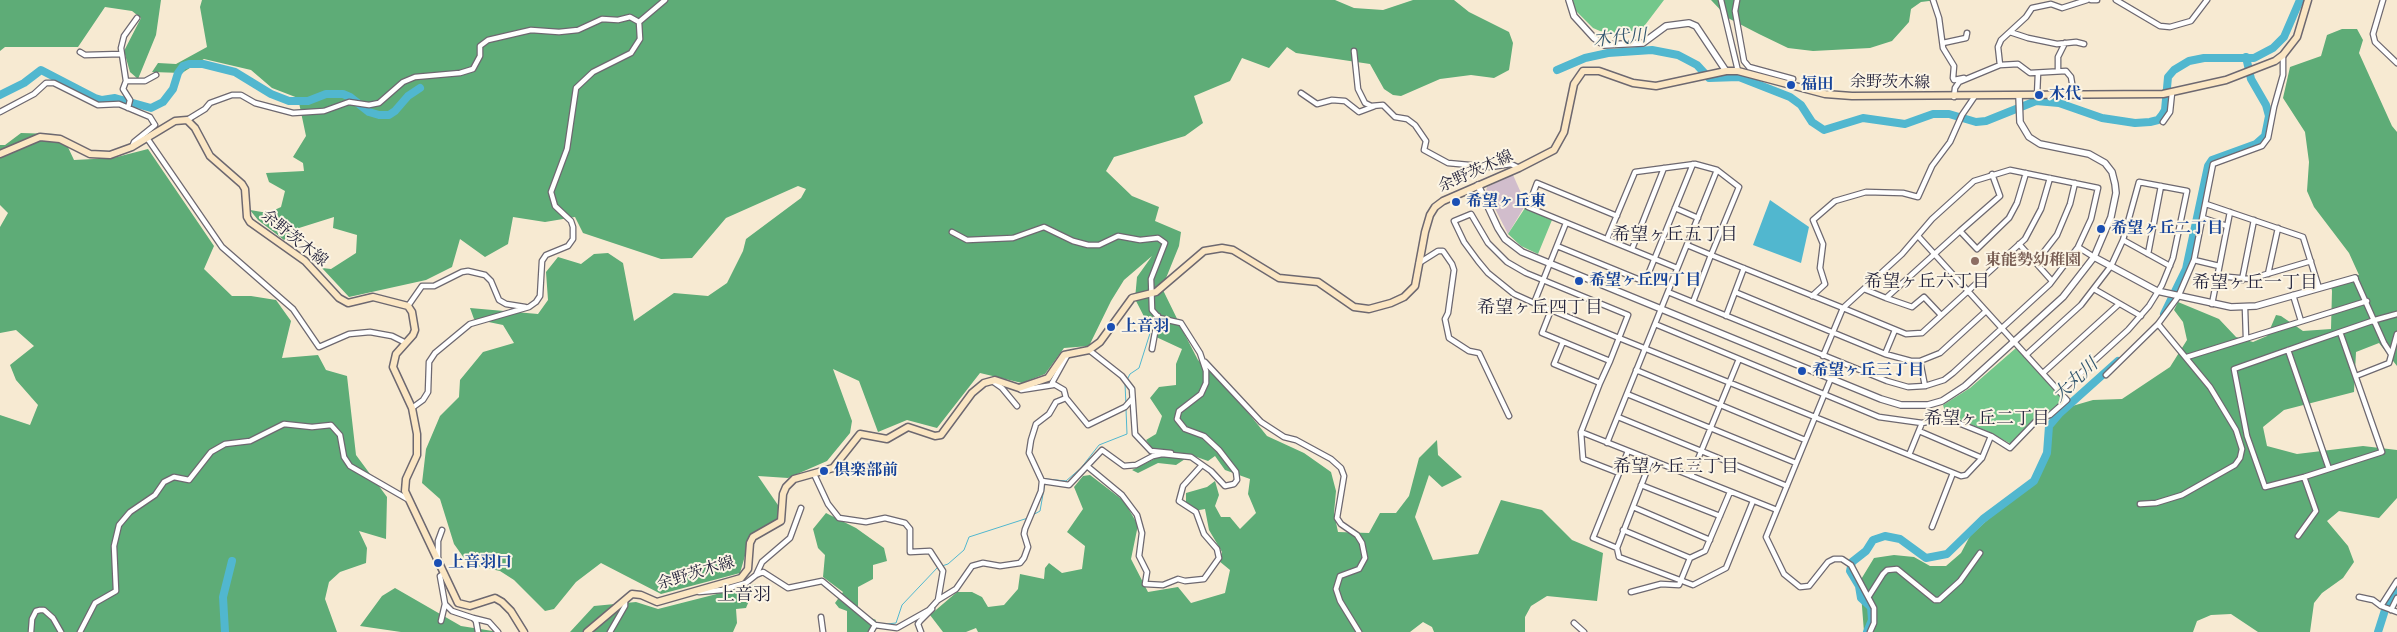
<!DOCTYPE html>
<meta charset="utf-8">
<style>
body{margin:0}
canvas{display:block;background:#f7ead2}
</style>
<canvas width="2397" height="632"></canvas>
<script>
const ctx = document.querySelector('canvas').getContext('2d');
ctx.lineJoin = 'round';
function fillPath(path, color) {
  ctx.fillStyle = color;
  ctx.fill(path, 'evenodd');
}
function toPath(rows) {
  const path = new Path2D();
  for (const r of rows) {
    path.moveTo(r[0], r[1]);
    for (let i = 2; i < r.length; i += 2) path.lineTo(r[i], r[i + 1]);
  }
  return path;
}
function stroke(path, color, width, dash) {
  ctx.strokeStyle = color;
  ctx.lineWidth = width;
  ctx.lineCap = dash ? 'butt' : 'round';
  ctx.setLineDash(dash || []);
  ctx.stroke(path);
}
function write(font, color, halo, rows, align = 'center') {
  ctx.font = font + ' "Libre Bodoni","Noto Serif JP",serif';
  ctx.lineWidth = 4;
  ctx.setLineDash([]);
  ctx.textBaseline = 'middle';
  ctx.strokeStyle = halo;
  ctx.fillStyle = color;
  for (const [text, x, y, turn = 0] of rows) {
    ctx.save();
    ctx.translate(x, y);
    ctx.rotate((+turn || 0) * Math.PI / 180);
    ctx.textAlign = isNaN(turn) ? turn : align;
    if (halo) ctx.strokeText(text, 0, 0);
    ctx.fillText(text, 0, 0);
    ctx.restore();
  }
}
fillPath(toPath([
 [1513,175,1526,204,1508,234,1486,191,1487,187]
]), '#d1bdcc');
fillPath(toPath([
 [1572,0,1664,0,1642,29,1627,35,1600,31,1593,28,1575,10],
 [1525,208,1552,220,1538,254,1521,246,1508,234],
 [2016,348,2064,399,2049,413,2038,417,2011,444,1987,431,1946,415,1943,405,1970,388]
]), '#73c78b');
fillPath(toPath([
 [0,0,161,0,156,35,138,79,130,72,124,51,141,18,132,11,105,7,78,47,5,47,0,51],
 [202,0,1335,0,1354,8,1383,10,1413,0,1454,0,1469,12,1509,32,1513,43,1509,70,1494,78,1471,75,1440,79,1401,96,1393,95,1384,89,1370,64,1296,53,1287,47,1269,68,1242,58,1230,81,1194,96,1203,123,1185,136,1114,157,1106,171,1132,196,1159,207,1155,221,1181,232,1179,246,1162,288,1185,335,1198,360,1233,394,1267,436,1304,453,1331,472,1336,491,1334,513,1338,532,1369,533,1380,513,1396,513,1409,496,1419,458,1437,440,1438,455,1462,477,1442,487,1429,475,1415,517,1433,560,1478,554,1501,500,1542,510,1572,540,1603,553,1597,601,1547,596,1531,606,1525,617,1525,632,1434,632,1432,627,1423,622,1410,632,978,632,976,628,966,632,943,632,930,615,957,592,972,592,982,597,988,607,1004,605,1018,589,1020,574,1044,579,1045,568,1049,563,1062,573,1082,569,1085,546,1067,532,1083,509,1074,487,1083,476,1090,475,1124,501,1138,525,1131,559,1148,592,1178,587,1191,603,1225,593,1230,570,1219,561,1222,552,1209,530,1205,509,1194,511,1186,505,1186,493,1207,487,1215,481,1219,495,1215,506,1221,517,1230,517,1240,529,1256,513,1248,494,1250,479,1225,470,1215,456,1208,461,1191,455,1176,465,1158,463,1138,473,1132,470,1158,457,1146,440,1156,434,1162,416,1150,398,1159,387,1176,385,1176,364,1182,349,1154,336,1135,299,1137,277,1152,256,1124,280,1111,301,1089,346,1064,348,1045,374,1022,383,980,373,937,428,907,420,878,432,859,381,833,369,852,421,850,433,827,461,788,478,758,476,780,508,776,522,751,535,740,573,661,594,601,563,576,582,554,609,545,611,514,580,500,571,477,566,464,558,454,544,440,499,422,483,426,449,440,416,459,397,460,380,483,352,514,343,503,325,474,319,470,308,538,314,548,300,546,272,558,257,581,264,594,254,608,253,623,263,634,321,674,293,708,296,727,283,743,251,746,239,801,198,806,189,798,186,726,218,692,258,661,259,583,233,575,217,545,222,513,217,508,244,485,257,460,239,452,267,426,280,349,297,322,268,331,269,356,253,357,235,333,228,334,217,299,228,284,240,258,220,250,210,268,213,281,207,285,191,269,182,266,173,304,171,303,163,293,157,306,136,298,98,272,88,251,70,204,59,182,73,152,72,158,63,176,64,207,47,200,7],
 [1711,0,1937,0,1921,2,1911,9,1909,22,1892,41,1870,48,1813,51,1788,48,1759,34,1728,18],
 [2342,29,2357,29,2363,40,2359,53,2392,126,2397,132,2397,366,2379,343,2356,352,2354,392,2284,410,2263,427,2267,446,2297,454,2363,446,2397,450,2397,498,2379,518,2339,511,2327,521,2348,546,2354,562,2343,578,2322,593,2314,603,2310,632,2258,632,2231,614,2211,615,2197,621,2193,632,1864,632,1860,581,1874,558,1894,555,1914,557,1930,566,1946,566,1961,553,1970,536,2028,483,2040,466,2055,411,2093,400,2122,399,2170,367,2187,340,2183,322,2174,310,2178,302,2219,319,2236,337,2253,342,2267,336,2276,315,2281,316,2303,331,2331,329,2332,291,2330,281,2359,275,2349,253,2314,207,2307,191,2309,162,2305,132,2283,98,2290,67,2321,56,2327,35],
 [21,133,55,134,66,143,74,160,113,158,148,149,214,246,204,269,232,296,251,296,276,300,291,321,282,358,318,355,326,370,347,376,356,455,387,497,386,539,359,531,367,548,366,563,340,572,329,582,325,599,337,632,0,632,0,415,30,425,38,405,16,380,10,365,34,346,16,330,0,333,0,227,8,213,0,205,0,145,5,145],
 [826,513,856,528,884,548,887,561,873,565,873,579,858,587,858,613,876,620,869,632,847,632,847,611,839,608,835,603,843,592,823,577,825,555,818,548,813,529],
 [756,584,746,608,736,609,737,623,733,632,570,632,594,606,636,602,658,609],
 [395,588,461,626,499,632,401,632,360,626,382,596]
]), '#5eac77');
fillPath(toPath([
 [1770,200,1809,227,1801,263,1753,245]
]), '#51b7cf');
stroke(toPath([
 [1127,380,1130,374,1139,368,1152,327],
 [1125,384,1126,405],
 [1046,479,1066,481,1081,468,1099,445,1127,434,1126,409],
 [1031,516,1040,511,1045,483],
 [942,566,948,564,964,550,969,537,1028,518],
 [887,624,896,623,902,605,938,567]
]), '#51b7cf', 1);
stroke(toPath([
 [1557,70,1585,58,1608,53,1652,50,1678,55,1697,65,1709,78,1739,77,1790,97,1801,105,1812,122,1824,130,1863,118,1905,124,1933,114,1949,114,1976,122,1986,121,2036,101,2059,103,2102,118,2135,123,2150,122,2158,120,2162,115,2165,110,2168,77,2174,70,2189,61,2204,58,2254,58,2273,48,2284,37,2300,0],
 [0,95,24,83,41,70,95,98,102,100,115,98,151,108,163,102,173,89,178,73,183,66,189,64,203,64,235,72,271,94,289,101,308,101,326,94,343,94,350,97,369,112,379,115,389,115,395,111,408,96,420,88],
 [2164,314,2186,269,2208,166,2212,160,2256,144,2265,136,2269,116,2266,105,2251,79,2246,57],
 [225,632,223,597,232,561],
 [1867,632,1872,620,1871,607,1861,598,1859,586,1850,571,1852,562,1866,551,1873,540,1885,536,1900,539,1926,558,1947,554,1983,519,2034,481,2047,453,2049,426,2060,413,2118,361],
 [2378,632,2385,610,2397,588]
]), '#51b7cf', 8);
const minor = toPath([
 [1721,0,1738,71],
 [1737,0,1735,11,1744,61,1749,67,1793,79],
 [1933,0,1939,18,1943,48,1954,66,1953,78,1954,80,1964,78],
 [2091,0,2097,0],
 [2116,0,2160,26,2170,27,2191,21,2207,0],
 [2383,0,2373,34,2375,42,2397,63],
 [639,22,665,0],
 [2010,32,2028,38,2057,44,2076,42,2084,44],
 [1943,43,1966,38,1967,33],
 [1354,51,1358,89,1365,103,1371,106,1383,105,1395,117,1407,119,1415,125,1426,141,1424,150,1448,163,1491,167,1511,164,1519,168],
 [80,52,85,55,121,54],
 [2000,65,2018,64,2030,73,2066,71,2071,77,2074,95],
 [2058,71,2058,57,2065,43],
 [126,81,145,81,156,75],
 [1301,93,1317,104,1332,100,1345,101,1359,112,1375,106],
 [2037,96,2038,73],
 [1954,97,1955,88,1959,82,2000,65,1998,47,2001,40,2026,17,2032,8,2051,4,2062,8,2087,0],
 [128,108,130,100,123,89,126,81,121,48,124,36,137,18],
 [0,112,34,94,46,83,54,83,98,105,119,104,150,117,155,125,134,142,132,147],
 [187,120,205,109,210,103,232,95,241,95,255,103,293,113,324,111,349,102,369,105,379,103,403,82,415,77,460,73,473,69,480,56,480,46,488,40,531,30,559,32,578,30,602,19,618,20,630,17,639,22],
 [2163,122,2170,112,2172,93],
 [147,138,222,247,293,309,319,347,349,334,370,332,392,336,406,343],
 [1992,174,2000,196,1960,231,1977,249,2009,218,2017,203,2026,173],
 [2206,204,2303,237,2319,288],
 [1675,208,1698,218],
 [1617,216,1537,183,1528,207,1677,268],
 [2203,218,2227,226],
 [952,232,967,240,1013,238,1044,227,1073,241,1088,245,1099,245,1118,236,1140,240,1158,238,1165,243,1151,279,1152,310,1159,318,1181,323,1200,353,1206,371,1206,383,1201,394,1179,411,1177,419,1185,429,1204,436,1219,450,1236,472,1237,480,1234,484,1225,486,1211,471,1191,457,1162,454,1153,456,1136,465,1124,466,1102,450,1069,485,1042,481],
 [1607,239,1635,172,1695,164,1717,170,1739,187,1711,255,1843,308,1902,254,1932,219,1974,181,2010,170,2098,188,2091,219,2078,247,2050,284,1953,373,1944,380,1925,386,1908,387,1887,381,1668,292],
 [2123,240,2170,266],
 [2019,244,2052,281],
 [1687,245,1711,255,1693,302],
 [1557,246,1645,282,1693,164],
 [2078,247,2094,257],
 [1632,249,1664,168],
 [2148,254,2161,186],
 [2194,260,2219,266],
 [2036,262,2057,235,2070,204,2075,183],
 [1419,263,1438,251,1443,251,1452,264,1454,270,1448,313,1445,319,1449,338,1469,351,1479,353,1509,416],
 [2268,274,2278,228],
 [2218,276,2250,279,2311,261],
 [2355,278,2384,343,2391,354],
 [2242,280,2254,220],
 [1864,289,1886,298,1960,231],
 [2094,289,2141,316],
 [1735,292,1885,354,1911,361,1920,361,1940,353,1986,311],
 [2293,295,2301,321],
 [1812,296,1825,284,1820,268,1823,244,1813,220,1835,201,1866,192,1903,193,1918,197,1932,166,1950,142,1962,115,1975,96],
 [1886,298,1912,307,1924,297,1941,315],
 [1534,303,1566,223],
 [2212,304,2230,212],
 [408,306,422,286,434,286,462,272,468,271,485,275,491,281,499,300,506,304,525,307],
 [2245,308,2246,338],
 [1551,310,1542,333,1610,361],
 [1726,316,1744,268],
 [1655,324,1879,417,1922,423,1946,418,1991,436],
 [2340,332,2382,452,2304,477,2265,487,2247,436,2234,369,2288,350,2340,332,2375,320,2397,314],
 [1563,342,1554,364,1600,383],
 [1152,349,1158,316],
 [1089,350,1122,376,1132,389,1135,434,1151,451,1171,453],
 [2288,350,2329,469],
 [1068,354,1052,383,1064,390,1066,398,1088,425,1125,407,1132,399],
 [1885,354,1895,330],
 [2026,355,2081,305,2111,266,2123,240,2139,182,2187,191,2173,258,2162,285,2149,306,2128,330,2060,392],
 [1823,356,1843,308,1906,334,1922,333,2025,239,2041,209,2050,178],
 [2187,357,2367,301],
 [1920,361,1925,386],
 [1205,362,1261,422,1284,437,1296,440,1331,459,1341,468,1344,476,1337,518,1341,524,1357,535,1362,543,1365,558,1359,569,1340,576,1336,589,1340,601,1359,632],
 [1636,370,1805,440],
 [2043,373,2119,304],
 [2106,375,2158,324,2178,297,2194,260,2213,164,2262,146,2268,138,2274,107,2283,75,2283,55],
 [2356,376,2389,363,2397,334],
 [1831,378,1766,537,1784,574,1800,587,1809,586,1828,562,1834,559,1842,559,1851,565,1874,608,1874,623,1870,632],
 [992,381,1002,388,1017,406],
 [1019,388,1021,390,1053,385],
 [1627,394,1796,463],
 [412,408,423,400,428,392,429,362,435,353,470,324,529,307,536,302,540,296,542,261,546,255,568,246,573,239,573,227,571,221,555,206,551,192,567,149,576,88,593,72,631,53,640,39,639,22],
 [1618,417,1787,486],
 [1919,431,1982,458],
 [1581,432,1777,510],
 [1607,443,1717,170],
 [1628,451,1593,538,1617,548,1619,557,1693,585,1726,568,1753,501],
 [1909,455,1922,423],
 [1087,466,1122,495,1137,515,1142,533,1139,556,1147,572,1145,584,1163,585,1178,579,1185,581,1204,579,1219,558,1217,549,1204,534,1196,512,1179,501,1183,486,1202,465],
 [1619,473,1583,459,1581,432,1600,383,1610,361,1628,315,1526,273,1507,262,1488,243,1471,214,1454,221,1464,242,1478,261,1488,273,1514,294,1534,303,1619,338,1961,476,1966,475,1982,458,1991,436,2010,448,2037,420,2050,415,2067,400,1918,236],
 [814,474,828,504,839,518,866,522,885,518,905,523,910,529,910,552,930,551,943,571,938,600],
 [1691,476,1739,359],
 [1641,485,1720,516],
 [2140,504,2156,503,2182,495,2235,465,2240,458,2242,449,2236,430,2210,387,2158,324],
 [1633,507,1710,540],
 [1932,527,1953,473],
 [1623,530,1690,558],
 [2298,536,2316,511,2304,477],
 [1617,548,1651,460],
 [438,558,438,541,442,530],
 [443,574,440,576,445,604,452,611,473,618,476,621,478,632],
 [756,575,762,562,790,538,801,508],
 [699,592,722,590,746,583,756,575,763,572,788,588,822,581,875,625],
 [1631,592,1661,584,1679,585,1690,558,1705,551,1730,492],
 [1869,596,1883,574,1887,570,1897,569,1935,600,1939,600,1960,581,1980,553],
 [2359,597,2373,600,2381,606,2397,612],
 [2381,606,2397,581],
 [2391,610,2397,598],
 [821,617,823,632],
 [473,618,489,622,498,632],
 [441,621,445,604],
 [1574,623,1584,632],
 [31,632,32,619,36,611,40,610,44,610,53,618,61,632],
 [80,632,95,603,116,591,114,546,119,525,130,512,155,495,164,482,174,477,189,480,211,452,225,444,250,441,284,424,312,427,331,425,340,435,344,457,350,466,409,500],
 [610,632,625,606,625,600],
 [871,632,875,625,897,628,929,610,938,600,956,589,972,566,983,563,1000,566,1020,563,1024,558,1028,547,1024,534,1025,529,1041,491,1042,481,1029,453,1031,440,1036,424,1049,414,1056,402,1066,398],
 [921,632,918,624,920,621,932,609]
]);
const tertiary = toPath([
 [1569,0,1574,16,1594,38,1604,45,1643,43,1666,26,1689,23,1696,26,1726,71],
 [1478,185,1498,228,1505,239,1522,252,1881,399,1901,405,1928,405,1942,401,1965,386,2063,297,2094,257,2111,217,2116,193,2115,184,2112,172,2105,163,2089,154,2040,144,2029,137,2020,122,2019,96],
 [2094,257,2157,291,2231,307,2256,306,2355,278]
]);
const secondary = toPath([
 [0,154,40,137,60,139,90,154,110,155,132,147,175,121,187,120,195,128,210,156,242,184,245,189,247,217,250,222,305,261,339,298,348,303,373,297,408,306,412,312,415,330,413,335,396,354,393,367,412,408,417,434,417,455,406,479,405,491,458,603,470,606,495,598,502,602,511,611,524,632],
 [587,632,632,594,641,595,657,602,741,578,748,569,750,543,753,537,781,521,783,494,786,487,794,479,833,468,860,434,887,439,908,427,935,436,941,435,972,393,984,383,995,380,1019,388,1048,378,1064,355,1089,350,1100,342,1132,298,1156,292,1204,251,1222,248,1233,250,1279,278,1318,282,1354,307,1369,309,1391,303,1404,297,1415,286,1425,232,1430,215,1435,207,1443,201,1519,168,1554,150,1564,132,1574,84,1583,71,1599,71,1633,83,1656,86,1726,71,1738,71,1825,94,1852,96,2163,94,2226,80,2275,61,2283,55,2297,37,2308,0]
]);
stroke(minor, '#6d6870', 7);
stroke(tertiary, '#6d6870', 8);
stroke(secondary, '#6d6870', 9);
stroke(minor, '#fff', 4.5);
stroke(tertiary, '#fff', 5.5);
stroke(secondary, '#fbe6c3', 6);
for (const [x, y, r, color] of [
 [1791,85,5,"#1a4fb4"],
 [2039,95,5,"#1a4fb4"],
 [1456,202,5,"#1a4fb4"],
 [2101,229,5,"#1a4fb4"],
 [1975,261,5,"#8d6e63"],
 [1579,281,5,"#1a4fb4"],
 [1111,327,5,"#1a4fb4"],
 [1802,371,5,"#1a4fb4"],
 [824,471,5,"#1a4fb4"],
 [438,563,5,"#1a4fb4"]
]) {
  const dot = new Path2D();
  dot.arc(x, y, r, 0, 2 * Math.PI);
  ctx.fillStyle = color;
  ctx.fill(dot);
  stroke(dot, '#fcf5e5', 2);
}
write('16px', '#22223b', '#fcf5e5', [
 ["余野茨木線",1890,83,1],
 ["余野茨木線",1476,172,-24],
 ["余野茨木線",294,239,39],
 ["余野茨木線",696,574,-17]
]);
write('bold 16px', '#164399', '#fcf5e5', [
 ["福田",1801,85],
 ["木代",2049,95],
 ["希望ヶ丘東",1466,202],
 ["希望ヶ丘二丁目",2111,229],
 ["希望ヶ丘四丁目",1589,281],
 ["上音羽",1121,327],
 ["希望ヶ丘三丁目",1812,371],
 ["倶楽部前",834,471],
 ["上音羽口",448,563]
], 'left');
write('bold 16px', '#785e54', '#fcf5e5', [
 ["東能勢幼稚園",1985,261]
], 'left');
write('italic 18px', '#32566f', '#fcf5e5', [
 ["木代川",1620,39,-5],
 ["大丸川",2076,381,-43]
]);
write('18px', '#22223b', '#fcf5e5', [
 ["希望ヶ丘五丁目",1675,236],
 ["希望ヶ丘六丁目",1927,283],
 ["希望ヶ丘一丁目",2255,284],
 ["希望ヶ丘四丁目",1540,309],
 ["希望ヶ丘二丁目",1987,420],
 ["希望ヶ丘三丁目",1676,468],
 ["上音羽",744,596]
]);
</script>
